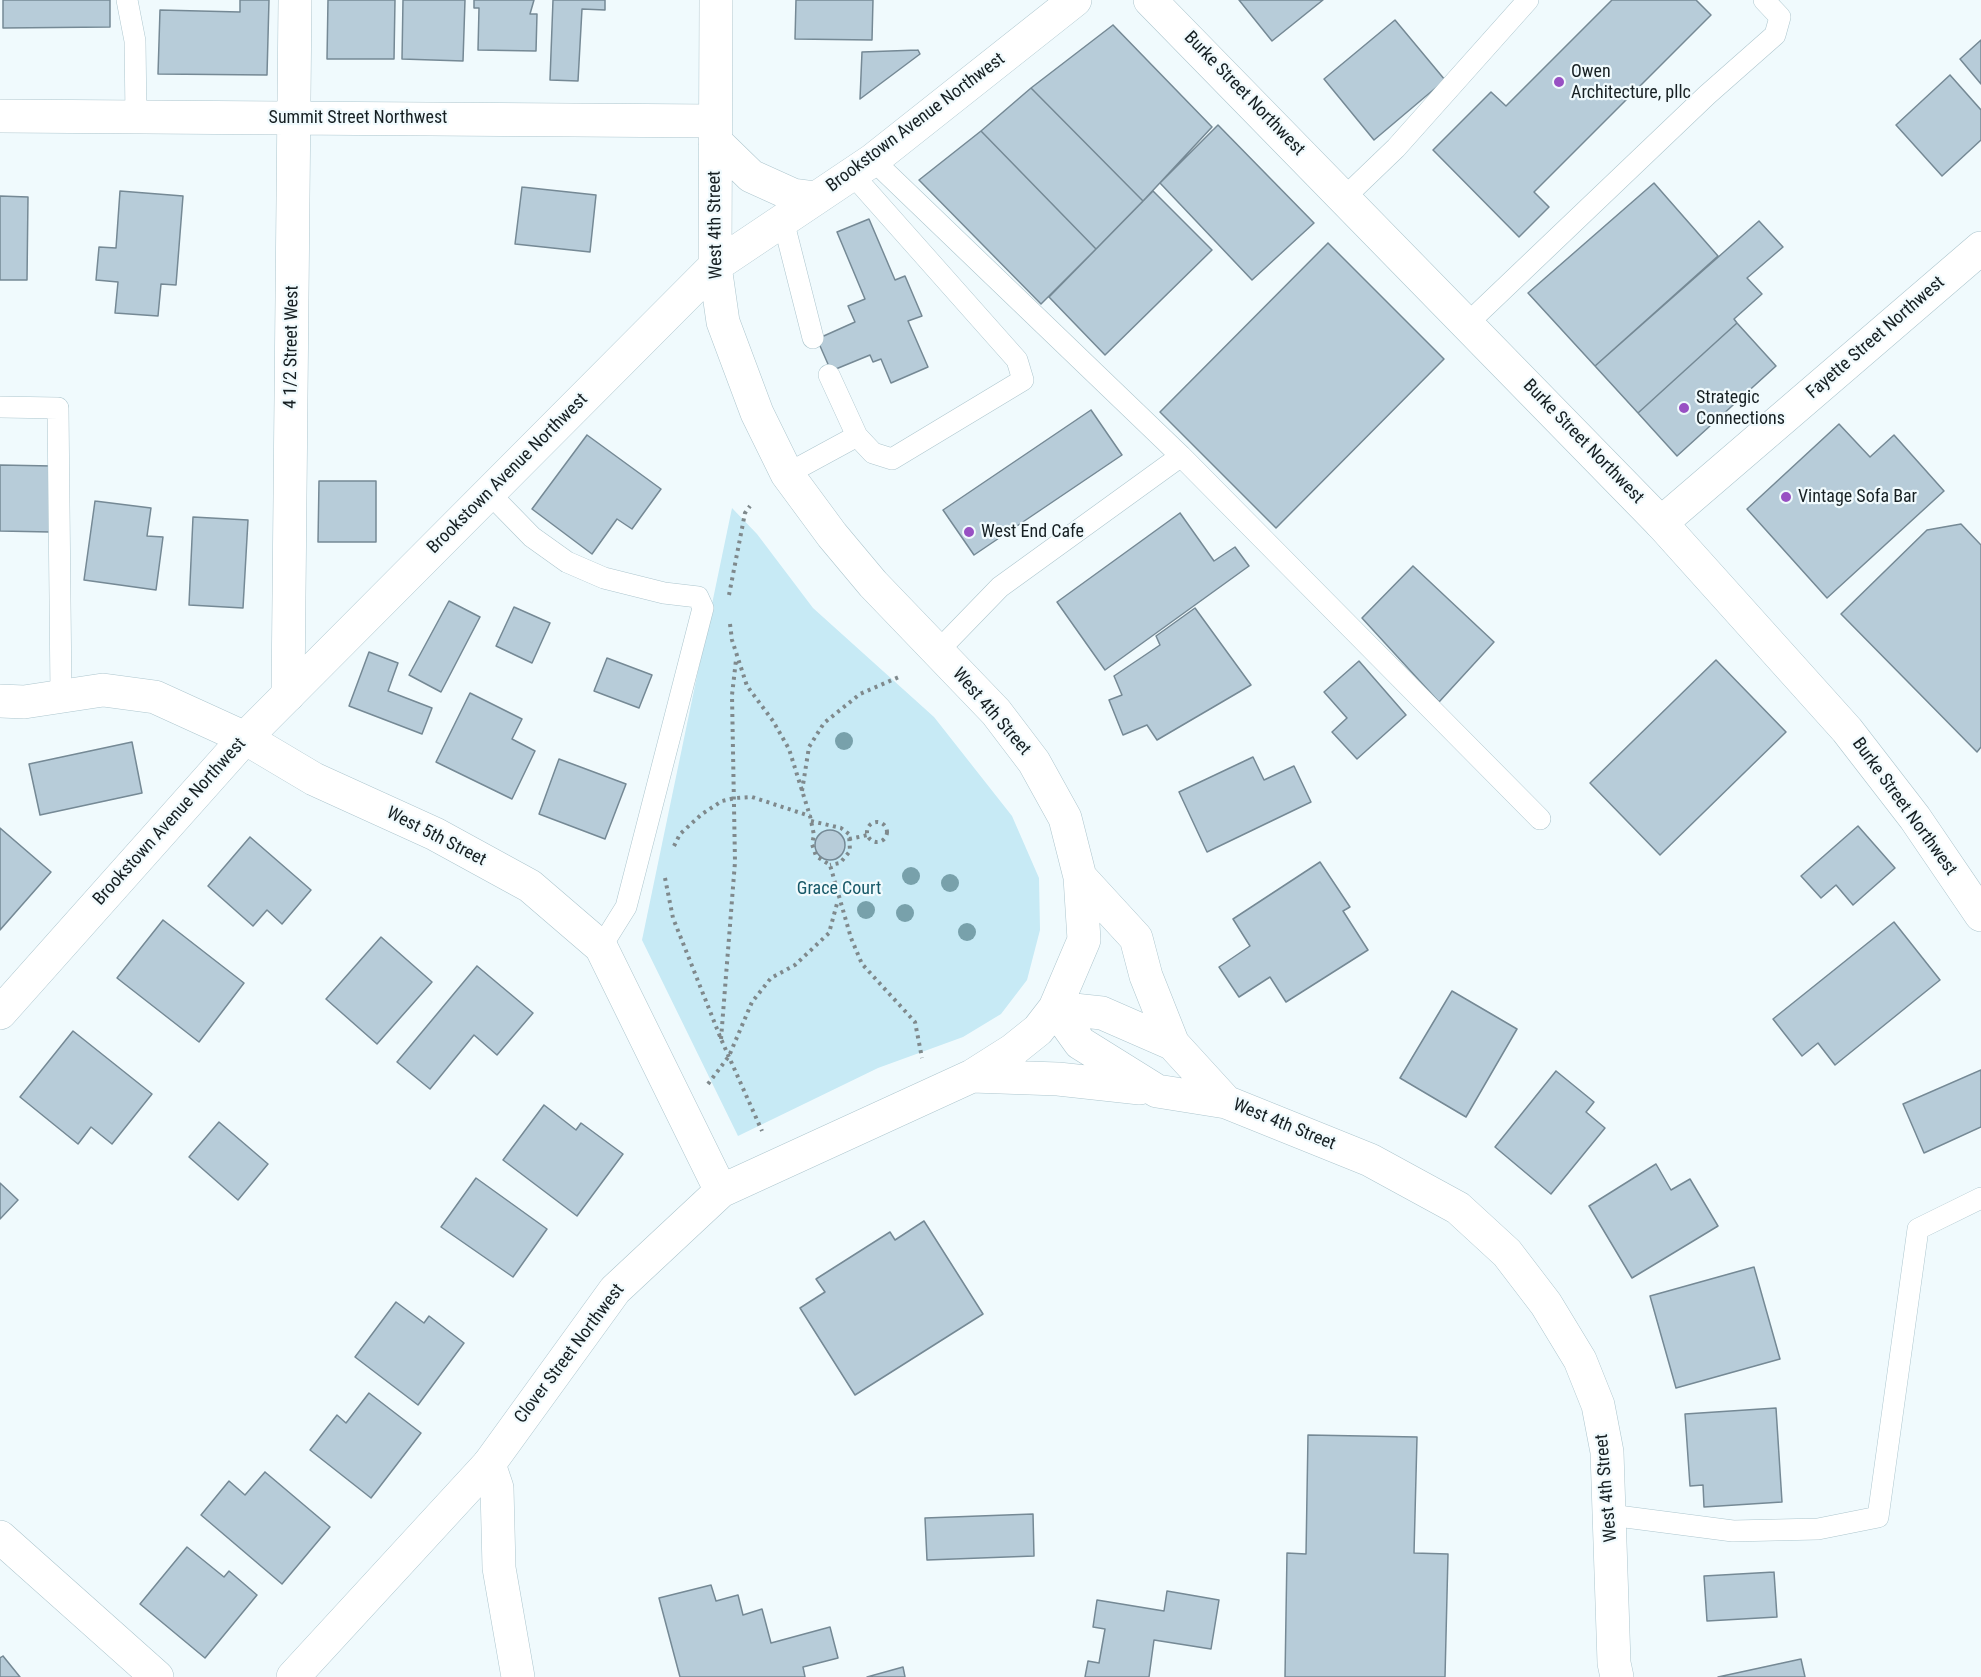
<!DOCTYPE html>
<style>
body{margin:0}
canvas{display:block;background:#f0fafd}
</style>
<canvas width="1981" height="1677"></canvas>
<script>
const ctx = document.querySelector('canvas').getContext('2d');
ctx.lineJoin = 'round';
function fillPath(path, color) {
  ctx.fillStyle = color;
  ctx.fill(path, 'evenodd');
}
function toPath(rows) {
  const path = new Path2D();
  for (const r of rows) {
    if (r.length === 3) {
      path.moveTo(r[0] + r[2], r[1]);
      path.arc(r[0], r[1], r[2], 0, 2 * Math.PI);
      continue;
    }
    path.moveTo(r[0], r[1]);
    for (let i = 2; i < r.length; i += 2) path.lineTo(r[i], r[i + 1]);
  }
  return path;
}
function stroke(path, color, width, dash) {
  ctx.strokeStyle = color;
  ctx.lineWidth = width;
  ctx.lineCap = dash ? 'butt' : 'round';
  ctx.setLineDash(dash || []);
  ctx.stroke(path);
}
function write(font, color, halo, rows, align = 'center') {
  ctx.font = font + ' "Roboto Condensed",sans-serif';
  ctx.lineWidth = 4.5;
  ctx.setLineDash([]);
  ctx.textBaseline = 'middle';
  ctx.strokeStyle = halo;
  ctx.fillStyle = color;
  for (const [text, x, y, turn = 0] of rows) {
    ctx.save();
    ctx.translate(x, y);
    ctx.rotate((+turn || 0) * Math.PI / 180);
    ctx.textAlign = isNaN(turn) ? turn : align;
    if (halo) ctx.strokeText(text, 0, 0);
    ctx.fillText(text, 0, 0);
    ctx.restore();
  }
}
fillPath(toPath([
 [732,508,757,534,813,608,934,717,1012,816,1039,878,1040,930,1027,980,1001,1014,963,1037,878,1068,738,1136,642,940]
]), '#c7eaf5');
const building = toPath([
 [3,0,110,0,110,27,3,28,3,0],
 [240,0,269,0,267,75,158,74,160,10,240,12,240,0],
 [328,0,395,0,394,59,327,59,328,0],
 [403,0,465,0,463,61,402,59,403,0],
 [474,0,534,0,530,14,537,14,536,51,478,50,479,8,474,8,474,0],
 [553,0,605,0,605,10,582,9,578,81,550,80,553,0],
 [796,0,873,0,872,40,795,39,796,0],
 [1239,0,1323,0,1272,41,1239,0],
 [1612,0,1696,0,1711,15,1534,192,1549,207,1519,237,1433,150,1491,92,1506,106,1612,0],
 [1395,20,1445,80,1374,140,1324,79,1395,20],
 [1113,25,1212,127,1143,201,1031,88,1113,25],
 [1981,40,1981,84,1960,59,1981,40],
 [918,50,920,54,860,99,862,52,918,50],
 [1950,75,1981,110,1981,140,1942,176,1896,125,1950,75],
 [1031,88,1143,201,1096,249,981,131,1031,88],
 [1218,125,1314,223,1252,280,1160,183,1218,125],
 [981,131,1096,249,1041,304,919,180,981,131],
 [1654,183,1718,256,1595,366,1528,293,1654,183],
 [522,187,596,195,590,252,515,244,522,187],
 [120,191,183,196,176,285,161,284,158,316,115,313,118,282,96,280,99,247,116,248,120,191],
 [1153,191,1212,250,1105,355,1049,297,1153,191],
 [0,196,28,197,27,280,0,280,0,196],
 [869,219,895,280,905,276,922,316,908,321,928,367,891,383,881,359,873,362,870,355,831,371,817,339,855,322,848,306,865,299,837,232,869,219],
 [1759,221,1783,247,1747,278,1762,294,1734,319,1737,323,1638,413,1595,366,1759,221],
 [1328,243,1444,359,1276,528,1160,412,1328,243],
 [1737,323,1776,366,1677,456,1638,413,1737,323],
 [1091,410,1122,455,974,555,943,510,1091,410],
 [1839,424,1870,457,1894,435,1944,491,1827,598,1747,509,1839,424],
 [587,435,661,489,632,529,617,519,592,554,532,509,587,435],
 [0,465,52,466,50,532,0,531,0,465],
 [319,481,376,481,376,542,318,542,319,481],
 [95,501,151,508,147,536,163,537,156,590,84,580,95,501],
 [1180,513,1214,561,1235,547,1249,566,1105,670,1057,602,1180,513],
 [193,517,248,520,243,608,189,605,193,517],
 [1961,524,1981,545,1981,747,1977,752,1841,614,1927,530,1961,524],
 [1413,566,1494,642,1439,702,1362,618,1413,566],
 [449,601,480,617,441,692,409,675,449,601],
 [514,607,550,623,532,663,496,646,514,607],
 [1195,608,1251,685,1157,740,1147,725,1123,735,1109,700,1122,695,1114,676,1160,645,1156,636,1195,608],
 [369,652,398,663,388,691,432,708,422,734,349,706,369,652],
 [607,658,652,675,639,708,594,691,607,658],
 [1716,660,1786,732,1660,855,1590,783,1716,660],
 [1359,661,1406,715,1357,759,1332,732,1347,718,1324,692,1359,661],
 [470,693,522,719,512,739,535,751,512,799,436,762,470,693],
 [132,742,142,793,40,815,29,764,132,742],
 [1253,757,1264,780,1294,766,1311,802,1207,852,1179,792,1253,757],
 [559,759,626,784,605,839,539,814,559,759],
 [1858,826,1895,868,1853,905,1836,885,1821,898,1801,876,1858,826],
 [0,828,51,872,0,930,0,828],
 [830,845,15],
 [250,837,311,890,282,924,267,910,253,926,208,886,250,837],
 [1320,862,1350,907,1343,911,1368,950,1286,1002,1270,977,1239,997,1219,967,1250,946,1233,919,1320,862],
 [163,920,244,983,199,1042,117,978,163,920],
 [1894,922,1940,980,1835,1065,1818,1043,1802,1056,1773,1019,1894,922],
 [381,937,432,982,377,1044,326,999,381,937],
 [477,966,533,1013,497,1055,474,1035,430,1089,397,1062,477,966],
 [1452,991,1517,1029,1466,1117,1400,1078,1452,991],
 [73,1031,152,1094,112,1144,91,1127,78,1144,20,1097,73,1031],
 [1981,1070,1981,1127,1924,1153,1903,1104,1981,1070],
 [1556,1071,1594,1102,1586,1112,1605,1128,1551,1194,1495,1147,1556,1071],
 [544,1105,576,1130,581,1123,623,1154,577,1216,503,1160,544,1105],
 [219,1122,268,1164,238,1200,189,1157,219,1122],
 [1656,1164,1671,1190,1690,1179,1718,1226,1632,1278,1589,1206,1656,1164],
 [476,1178,547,1229,513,1277,441,1227,476,1178],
 [0,1183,18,1200,0,1219,0,1183],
 [924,1221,983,1314,855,1395,800,1308,825,1292,816,1279,890,1232,895,1240,924,1221],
 [1754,1267,1780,1359,1676,1388,1650,1296,1754,1267],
 [396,1302,424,1323,429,1316,464,1343,418,1405,355,1357,396,1302],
 [369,1393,421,1433,371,1498,310,1450,337,1415,346,1423,369,1393],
 [1776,1408,1782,1502,1704,1507,1703,1485,1690,1486,1685,1414,1776,1408],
 [1308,1435,1417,1437,1414,1553,1448,1554,1445,1677,1285,1677,1287,1553,1306,1554,1308,1435],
 [265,1472,330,1527,282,1584,201,1515,229,1481,245,1495,265,1472],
 [1033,1514,1034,1556,927,1560,925,1518,1033,1514],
 [187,1547,224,1577,229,1571,257,1595,205,1658,140,1604,187,1547],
 [1774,1572,1777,1617,1707,1621,1704,1576,1774,1572],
 [711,1585,716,1601,738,1595,743,1615,762,1609,771,1643,830,1627,838,1658,803,1667,805,1677,680,1677,659,1598,711,1585],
 [1167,1591,1219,1600,1211,1649,1154,1640,1149,1677,1085,1677,1088,1661,1099,1663,1105,1629,1093,1627,1097,1600,1164,1611,1167,1591],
 [3,1656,20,1677,0,1677,0,1658,3,1656],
 [1801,1659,1805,1677,1718,1677,1801,1659],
 [903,1667,905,1677,867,1677,903,1667]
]);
fillPath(building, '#b7ccd9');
stroke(building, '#758995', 1.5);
const service = toPath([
 [127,0,135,41,136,117],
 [873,160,1181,456,1540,819],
 [1345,197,1396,148,1528,0],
 [783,220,813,338],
 [1468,323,1707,95,1775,35,1780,17,1764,0],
 [829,375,857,436],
 [0,407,58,408,61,695],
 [787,474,857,436,873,453,892,459,1023,380,1017,360,852,174],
 [489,493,532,537,567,562,604,578,664,593,698,597,703,608,626,907,601,947],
 [937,652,1000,587,1181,456],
 [1610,1515,1733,1531,1818,1529,1878,1517,1918,1229,1981,1198]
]);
const minor = toPath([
 [0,116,715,121],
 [1661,523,1981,248],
 [288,695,295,0],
 [0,1537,157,1677],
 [293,1677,489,1464]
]);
const tertiary = toPath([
 [1150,0,1661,523,1847,730,1915,818,1981,915],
 [715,141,751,176,793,195,816,198],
 [0,701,24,702,103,690,155,697,245,738,314,779,435,834,530,886,601,947,721,1191],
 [1080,877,1136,938,1146,976,1173,1044],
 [1055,1008,1102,1013,1173,1044,1226,1102,1370,1160,1458,1208,1507,1253,1546,1304,1580,1360,1598,1405,1607,1452,1614,1663,1617,1677],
 [1055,1008,1080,1043,1157,1091,1226,1102],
 [0,1013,245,738,715,266,873,160,1075,0],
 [972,1076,1058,1079,1140,1088],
 [518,1677,499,1568,497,1488,489,1464,615,1290,721,1191,972,1076,1013,1050,1038,1030,1055,1008,1084,940,1080,877,1065,818,1034,762,996,712,873,584,832,535,787,474,757,413,723,322,715,266,716,0]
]);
stroke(service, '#adc6ce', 22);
stroke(minor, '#adc6ce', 34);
stroke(tertiary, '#adc6ce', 34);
stroke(toPath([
 [729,595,745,513,750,506],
 [730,624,732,640,747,686,773,721,789,749,810,816,814,835,812,844,816,856,830,865,851,938,862,964,915,1022,922,1058],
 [802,791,809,747,824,723,860,694,899,677],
 [811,821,841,828,849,834,850,851,840,863,830,865],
 [877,832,10],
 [849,839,868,835],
 [674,846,680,834,702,814,722,801,735,798,752,797,810,816],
 [665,878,673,918,721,1039,762,1131],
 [721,1039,735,862,732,695,736,660],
 [708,1084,729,1056,752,1002,771,978,795,965,829,933,838,900]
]), '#7f898c', 4, [3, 4.5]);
stroke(service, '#fff', 21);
stroke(minor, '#fff', 33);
stroke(tertiary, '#fff', 33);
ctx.fillStyle = '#78a1ab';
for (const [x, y] of [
 [844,741],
 [911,876],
 [950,883],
 [866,910],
 [905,913],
 [967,932]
]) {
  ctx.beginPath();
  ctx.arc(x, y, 9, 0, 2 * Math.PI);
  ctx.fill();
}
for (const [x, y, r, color] of [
 [1559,82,6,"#9850c3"],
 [1684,408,6,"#9850c3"],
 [1786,497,6,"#9850c3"],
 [969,532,6,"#9850c3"]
]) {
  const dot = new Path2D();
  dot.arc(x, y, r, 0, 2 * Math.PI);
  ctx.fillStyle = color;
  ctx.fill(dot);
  stroke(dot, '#f0fafd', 2);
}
write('18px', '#161f22', '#f0fafd', [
 ["Owen",1571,72],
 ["Architecture, pllc",1571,93],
 ["Strategic",1696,398],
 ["Connections",1696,419],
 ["Vintage Sofa Bar",1798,497],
 ["West End Cafe",981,532]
], 'left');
write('18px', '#161f22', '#f0fafd', [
 ["Burke Street Northwest",1244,94,46],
 ["Summit Street Northwest",358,118],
 ["Brookstown Avenue Northwest",916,123,-37],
 ["West 4th Street",716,225,-91],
 ["Fayette Street Northwest",1876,338,-41],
 ["4 1/2 Street West",292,347,-89],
 ["Burke Street Northwest",1583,442,46],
 ["Brookstown Avenue Northwest",508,474,-45],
 ["West 4th Street",991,712,49],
 ["Burke Street Northwest",1904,807,54],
 ["Brookstown Avenue Northwest",170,822,-48],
 ["West 5th Street",436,837,27],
 ["West 4th Street",1284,1125,22],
 ["Clover Street Northwest",570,1354,-53],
 ["West 4th Street",1607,1488,-95]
]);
write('18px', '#165868', '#f0fafd', [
 ["Grace Court",839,889]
]);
</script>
